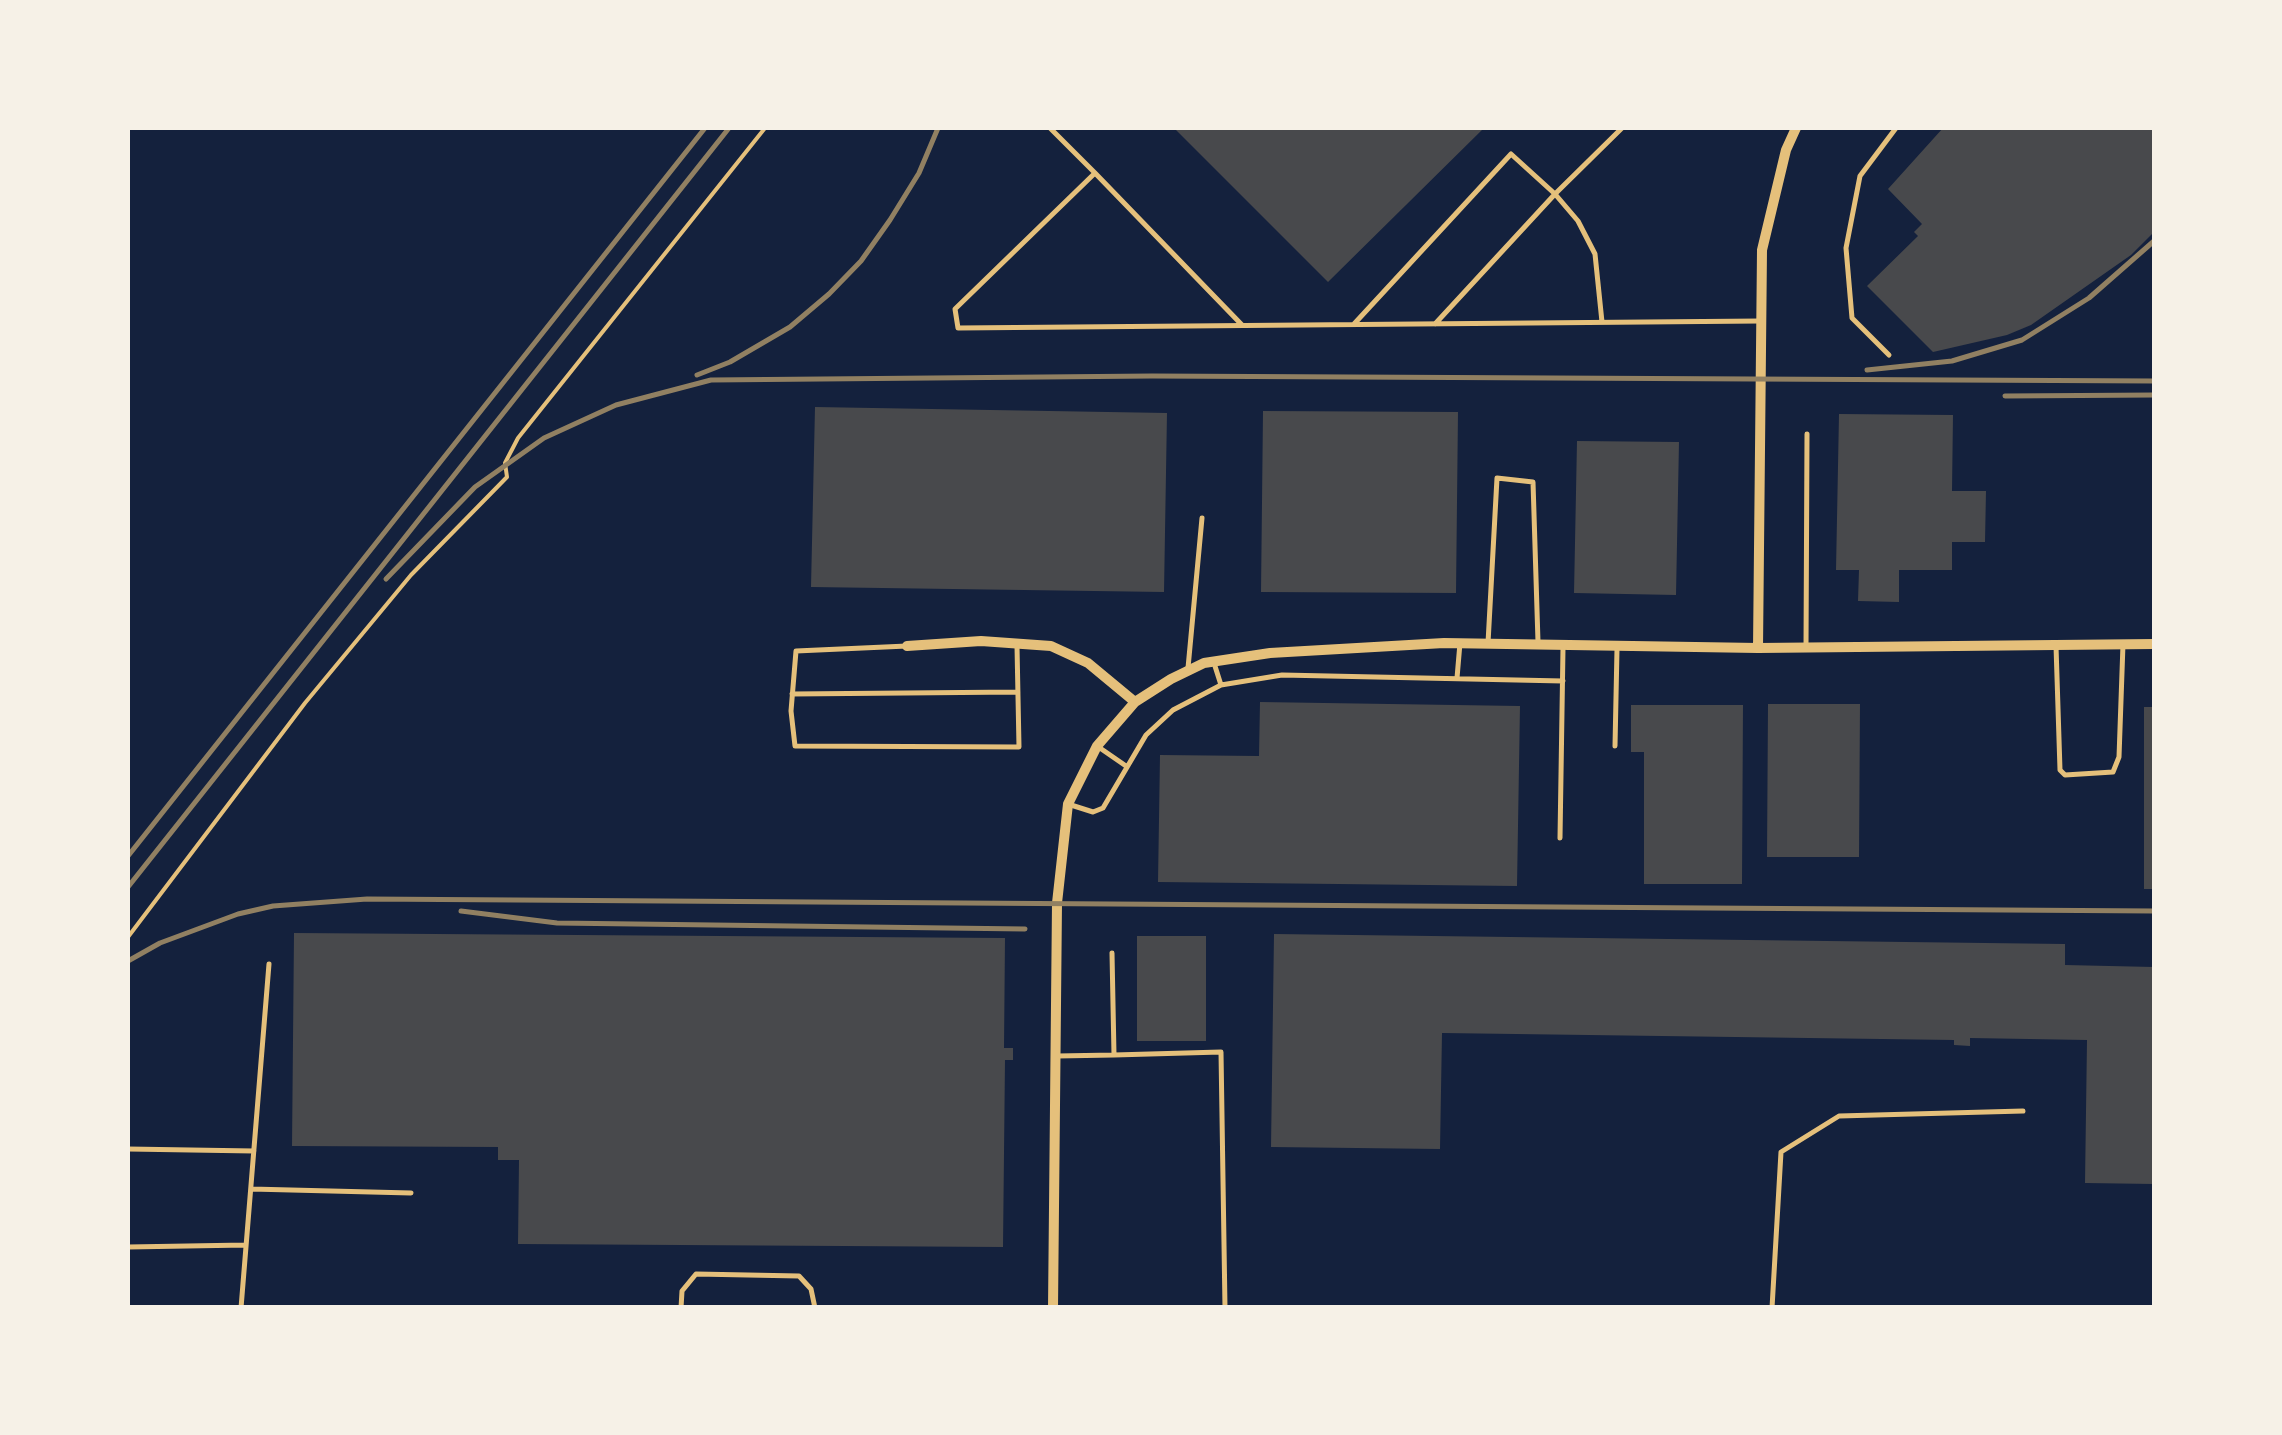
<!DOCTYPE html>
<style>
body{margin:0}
#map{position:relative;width:2282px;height:1435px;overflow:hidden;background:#14213d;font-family:Helvetica,sans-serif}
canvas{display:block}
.frame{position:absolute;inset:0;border:130px solid #f6f1e7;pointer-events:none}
</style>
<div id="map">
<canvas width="2282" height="1435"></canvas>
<div class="frame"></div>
</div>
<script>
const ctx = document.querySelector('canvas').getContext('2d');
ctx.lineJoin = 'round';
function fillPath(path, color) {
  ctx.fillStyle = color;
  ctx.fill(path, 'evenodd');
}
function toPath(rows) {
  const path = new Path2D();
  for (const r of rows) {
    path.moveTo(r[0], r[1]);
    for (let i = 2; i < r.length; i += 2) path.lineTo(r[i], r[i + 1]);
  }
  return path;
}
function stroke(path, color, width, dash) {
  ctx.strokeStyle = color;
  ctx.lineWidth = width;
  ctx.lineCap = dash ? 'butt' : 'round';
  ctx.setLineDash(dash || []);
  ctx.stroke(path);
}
fillPath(toPath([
 [1174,128,1484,128,1328,282],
 [1943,128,2154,128,2154,232,2131,255,2031,325,2007,335,1933,352,1867,286,1918,236,1914,232,1922,224,1888,189],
 [815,407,1167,413,1164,592,811,587],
 [1263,411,1458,412,1456,593,1261,592],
 [1839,414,1953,415,1952,491,1986,491,1985,542,1952,542,1952,570,1899,570,1899,602,1858,601,1859,570,1836,570],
 [1577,441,1679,442,1676,595,1574,593],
 [1260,702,1520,706,1517,886,1158,882,1160,755,1259,756],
 [1768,704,1860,704,1859,857,1767,857],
 [1631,705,1743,705,1742,884,1644,884,1644,752,1631,752],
 [2144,707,2154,707,2154,889,2144,889],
 [294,933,1005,938,1004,1048,1013,1048,1013,1060,1005,1060,1003,1247,518,1244,519,1160,498,1160,498,1147,292,1146],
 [1274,934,2065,944,2065,965,2154,967,2154,1184,2085,1183,2087,1040,1970,1038,1970,1046,1954,1045,1954,1040,1442,1033,1440,1149,1271,1147],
 [1137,936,1206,936,1206,1041,1137,1041]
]), '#48494c');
stroke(toPath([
 [128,937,305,703,411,575,507,477,505,463,518,438,765,128]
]), '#e5c07b', 4);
stroke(toPath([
 [1050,128,1095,173,955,309,958,328,1760,321],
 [1095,173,1242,325],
 [1602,322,1595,254,1578,221,1555,194,1622,128],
 [1354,324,1511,154,1555,194,1435,324],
 [1889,355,1852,318,1846,248,1860,176,1896,128],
 [1488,643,1497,478,1533,482,1538,642],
 [907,646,796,651,791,711,795,746,1019,747,1017,646],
 [2056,646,2060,770,2065,775,2113,772,2119,757,2123,644],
 [1806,647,1807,434],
 [1214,663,1221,685],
 [1188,668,1202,518],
 [1457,678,1460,643],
 [792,694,1018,692],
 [1097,746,1126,766],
 [1615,746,1617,649],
 [1071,805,1093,812,1103,808,1146,735,1173,710,1221,685,1282,675,1563,681],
 [1560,838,1563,648],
 [1112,953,1114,1055,1221,1052,1225,1308],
 [1057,1056,1114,1055],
 [128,1149,254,1151],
 [251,1189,411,1193],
 [128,1247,246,1245],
 [241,1308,269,964],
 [681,1308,682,1291,696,1274,799,1276,811,1289,815,1308],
 [1772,1308,1781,1152,1839,1116,2023,1111]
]), '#e5c07b', 5);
stroke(toPath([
 [907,646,981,641,1051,646,1088,663,1135,702],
 [1758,648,1762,250,1786,150,1796,128],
 [1053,1308,1057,903,1068,804,1097,746,1135,702,1171,679,1204,663,1270,653,1444,643,1758,648,2154,644]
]), '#e5c07b', 10);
stroke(toPath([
 [1867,370,1952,361,2022,340,2089,298,2154,241],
 [697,375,730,362,790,327,829,294,861,261,890,220,919,173,938,128],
 [2005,396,2154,395],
 [386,579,475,487,544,438,616,405,711,380,1152,376,2154,381],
 [128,856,705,128],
 [128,887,729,128],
 [461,911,557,923,1025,929],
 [128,961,160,943,238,914,273,906,367,899,2154,911]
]), '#918062', 5);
</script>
